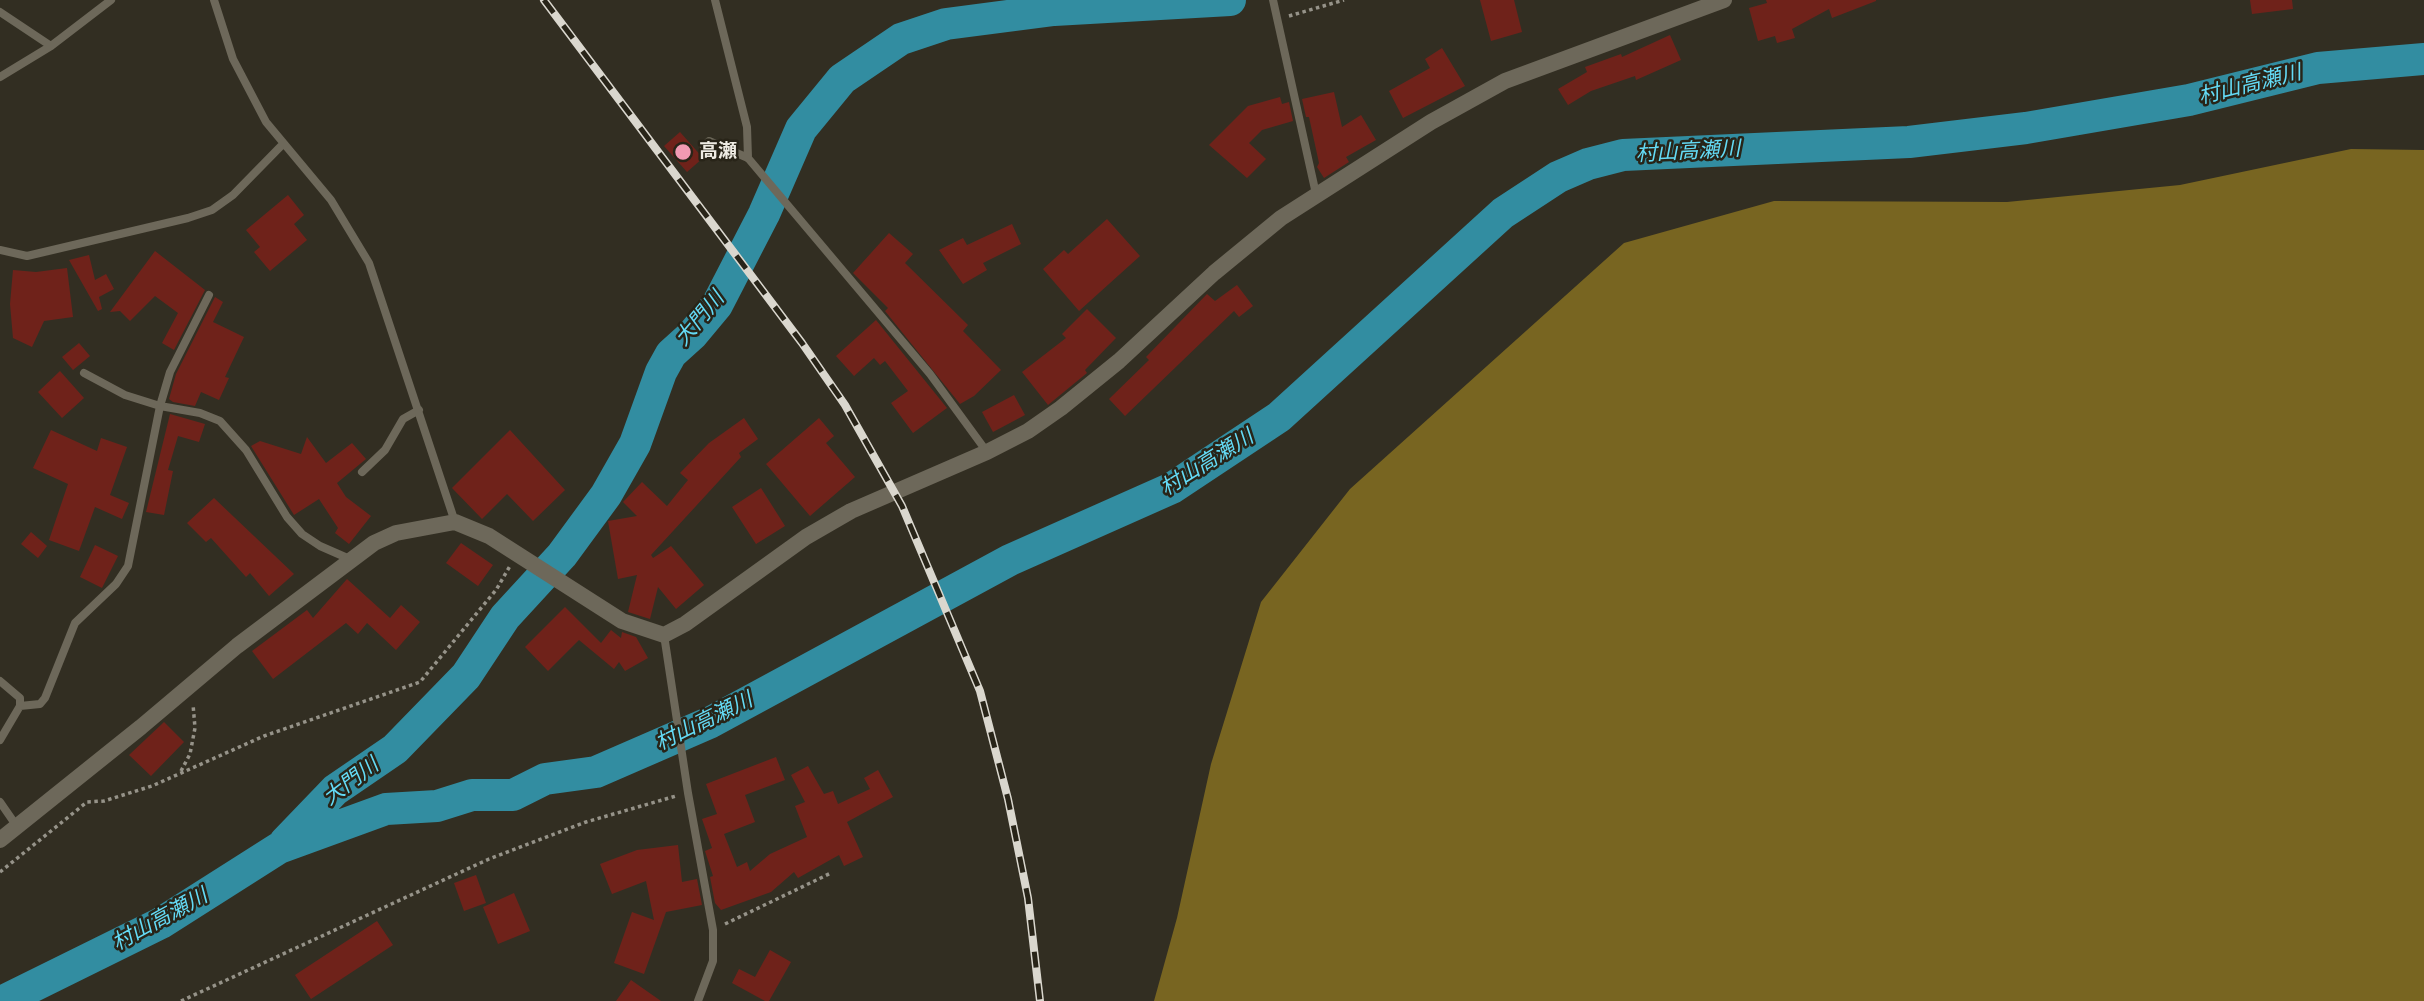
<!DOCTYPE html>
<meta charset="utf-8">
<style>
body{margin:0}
canvas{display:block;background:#322e22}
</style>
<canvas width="2424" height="1001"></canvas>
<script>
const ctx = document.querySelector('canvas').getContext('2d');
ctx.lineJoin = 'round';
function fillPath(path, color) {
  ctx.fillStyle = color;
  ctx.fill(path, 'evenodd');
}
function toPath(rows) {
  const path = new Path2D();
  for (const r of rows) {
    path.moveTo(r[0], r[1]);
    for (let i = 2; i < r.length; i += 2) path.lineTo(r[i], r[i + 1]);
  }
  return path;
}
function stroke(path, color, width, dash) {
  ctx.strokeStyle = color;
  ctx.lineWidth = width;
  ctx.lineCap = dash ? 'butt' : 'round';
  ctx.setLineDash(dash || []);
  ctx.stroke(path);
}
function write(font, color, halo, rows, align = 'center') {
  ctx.font = font + ' Lora,"Noto Sans JP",serif';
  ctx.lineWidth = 5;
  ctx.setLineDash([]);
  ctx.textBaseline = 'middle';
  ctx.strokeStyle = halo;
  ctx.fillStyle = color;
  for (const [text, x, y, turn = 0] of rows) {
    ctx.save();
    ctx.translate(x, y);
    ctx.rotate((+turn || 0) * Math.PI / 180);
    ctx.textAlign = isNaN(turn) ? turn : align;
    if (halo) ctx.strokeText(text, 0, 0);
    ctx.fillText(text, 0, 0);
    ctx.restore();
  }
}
fillPath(toPath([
 [2351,149,2424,150,2424,1001,1154,1001,1177,918,1211,764,1261,602,1350,489,1624,243,1774,201,2007,202,2180,185]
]), '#786521');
stroke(toPath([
 [285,842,335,790,395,749,466,676,505,617,562,555,606,495,635,444,661,372,671,354,692,335,717,305,764,214,801,129,842,79,901,39,946,24,1054,10,1230,0],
 [3,1001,161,923,279,848,386,809,437,806,472,795,513,795,545,779,596,772,711,722,1010,560,1172,488,1279,417,1503,213,1558,177,1588,164,1623,155,1909,142,2026,128,2189,100,2318,68,2424,59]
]), '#328da1', 32);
fillPath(toPath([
 [1480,0,1514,0,1522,32,1491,41],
 [1766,0,1876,0,1876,1,1832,18,1829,9,1792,29,1795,38,1777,43,1775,36,1758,41,1749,8,1767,3],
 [2250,0,2292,0,2293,9,2252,14],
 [1670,35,1681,60,1636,80,1635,76,1591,91,1568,105,1558,89,1587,72,1585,67,1621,54,1622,57],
 [1442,48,1465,86,1403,118,1389,91,1430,68,1425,59],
 [1334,92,1342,127,1361,115,1376,140,1346,157,1349,162,1324,178,1317,167,1319,163,1309,117,1306,117,1302,99],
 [1280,97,1282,104,1289,102,1293,121,1262,130,1249,143,1266,159,1247,178,1209,145,1248,106],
 [680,132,703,158,687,172,664,146],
 [288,195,304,215,294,224,307,240,270,271,254,252,260,247,246,230],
 [1107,219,1140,256,1079,311,1043,269,1064,250,1068,254],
 [1012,224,1021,244,983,263,987,270,963,284,939,250,963,238,967,245],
 [889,233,913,254,905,263,968,325,963,331,1001,370,974,396,960,404,885,311,888,308,853,273],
 [155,251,205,290,174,350,162,343,178,313,155,296,130,321,120,311,110,312],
 [89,255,95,280,106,274,114,289,99,297,102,309,98,311,69,260],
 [67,268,73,317,44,321,32,347,13,338,10,304,13,270,36,272],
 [1237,285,1253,306,1239,317,1234,311,1125,416,1109,399,1149,360,1146,357,1207,294,1215,301],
 [215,297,223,302,213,322,244,337,225,377,229,378,219,400,201,392,195,406,173,402,169,399,176,374],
 [1087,309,1116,338,1085,370,1087,373,1048,405,1022,372,1066,338,1062,334],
 [876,320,947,408,913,433,891,403,908,391,885,361,880,365,874,358,854,376,836,356],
 [79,343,90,356,73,370,62,357],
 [60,371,84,398,62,418,38,392],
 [1014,395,1025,415,993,432,982,412],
 [170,414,205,424,199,442,178,436,168,470,173,471,164,515,146,512],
 [744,418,758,439,739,453,741,457,651,555,653,558,671,546,704,585,676,609,658,587,650,619,628,612,637,575,618,579,608,521,637,516,623,502,642,482,667,506,688,480,680,473,709,443],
 [819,418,834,436,826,443,855,477,810,516,766,464],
 [51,430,97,451,101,438,127,447,110,495,129,503,122,519,95,507,79,551,49,540,68,484,33,468],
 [510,430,565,490,533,521,507,494,482,519,452,488],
 [307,437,326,463,352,443,366,459,337,483,346,497,371,516,349,544,335,533,338,528,319,499,294,515,251,446,260,441,301,454],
 [761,488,785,526,756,544,732,507],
 [214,498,294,574,269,596,250,573,246,577,211,538,206,542,187,523],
 [31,532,47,546,38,558,21,544],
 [461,543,493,565,478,586,446,563],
 [95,545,118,556,102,588,80,577],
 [347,579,390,618,401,605,420,622,396,650,367,623,358,634,346,623,273,679,252,651,307,610,313,618],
 [565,607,601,643,611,630,621,638,622,632,636,637,648,658,625,671,619,662,614,669,579,640,548,671,525,647],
 [164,722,184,742,151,776,129,755],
 [776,757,785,780,745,795,755,822,724,834,737,867,747,862,750,871,770,854,807,837,795,806,805,802,791,775,808,766,824,794,833,791,838,804,870,789,864,778,878,770,893,797,847,822,863,857,844,866,839,855,798,878,794,872,771,892,721,910,715,903,710,877,713,876,705,851,712,848,702,819,717,814,706,784],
 [678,845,682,882,697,879,702,905,666,912,644,974,614,963,632,912,654,920,646,881,612,894,600,864,637,850],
 [476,875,486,903,464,911,454,883],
 [514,893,530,931,498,944,483,907],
 [377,921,393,945,311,999,295,975],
 [770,950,791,962,769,1001,765,1001,732,983,739,969,755,977],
 [631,980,661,1001,616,1001]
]), '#6f221a');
stroke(toPath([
 [1289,16,1344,0],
 [181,771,190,754,195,728,193,704],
 [0,872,87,802,104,801,152,786,264,736,420,682,496,590,510,566],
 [725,924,831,873],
 [181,1001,489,859,586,822,676,796]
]), '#969389', 3.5, [3.5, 3.5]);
stroke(toPath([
 [214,0,233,59,266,122,331,200,369,263,455,522],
 [715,0,747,127,748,158],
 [1273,0,1316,194],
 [0,12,51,46],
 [0,77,51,46,111,0],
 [704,146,709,141,748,158,930,374,987,452],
 [0,250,27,256,188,218,212,210,233,195,282,145],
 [84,373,125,395,160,406,170,372,209,295],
 [362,472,385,450,403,419,419,410],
 [664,635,688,793,713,930,713,961,698,1001],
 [0,681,20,698,20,706,0,740],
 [20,706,40,704,45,698,75,623,116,584,128,566,160,406,200,413,220,421,246,450,287,517,302,534,320,546,352,560],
 [0,802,18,828]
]), '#6d685a', 8);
stroke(toPath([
 [0,840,141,727,237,646,374,543,396,533,455,522,489,536,622,621,664,635,685,624,806,537,851,511,987,452,1028,431,1061,408,1119,361,1214,273,1281,218,1431,122,1505,81,1724,0]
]), '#6d685a', 16);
const rail = toPath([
 [544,0,802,343,845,405,902,506,980,691,1008,799,1028,898,1040,1001]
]);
stroke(rail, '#dad7ce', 8);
stroke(rail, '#282418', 5, [16]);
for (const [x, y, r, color] of [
 [683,152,9,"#f19ab3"]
]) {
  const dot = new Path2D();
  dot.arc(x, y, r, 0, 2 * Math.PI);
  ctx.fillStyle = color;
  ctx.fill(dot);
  stroke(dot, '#282418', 2.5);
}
write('bold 19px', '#eeebe3', '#282418', [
 ["高瀬",699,152]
], 'left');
write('italic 21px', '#64dbf6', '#282418', [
 ["村山高瀬川",2250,85,-14],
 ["村山高瀬川",1688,152,-3],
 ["大門川",700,319,-50],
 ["村山高瀬川",1207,463,-32],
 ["村山高瀬川",704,722,-26],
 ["大門川",351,782,-37],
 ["村山高瀬川",160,920,-29]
]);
</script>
